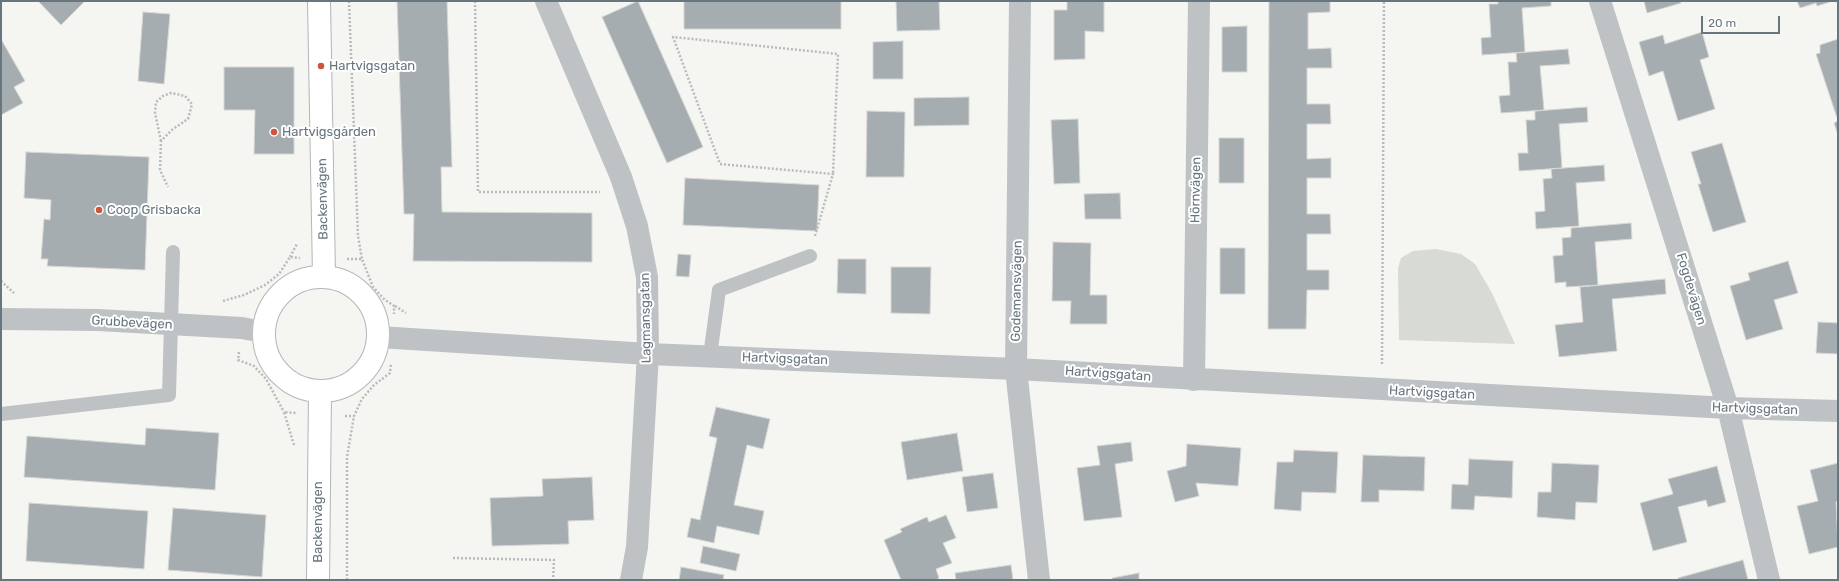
<!DOCTYPE html>
<meta charset="utf-8">
<style>
body{margin:0}
#map{position:relative;width:1839px;height:581px;overflow:hidden;background:#f5f5f2;font-family:Rubik,sans-serif}
canvas{display:block}
.frame{position:absolute;inset:0;border:2px solid #67767f;pointer-events:none}
.scale{position:absolute;left:1701px;top:16px;width:79px;height:18px;box-sizing:border-box;border:2px solid #67767f;border-top:0;padding-left:5px;font-size:12px;line-height:14px;white-space:nowrap;color:#67767f;-webkit-text-stroke:3px #fff;paint-order:stroke}
</style>
<div id="map">
<canvas width="1839" height="581"></canvas>
<div class="frame"></div>
<div class="scale">20 m</div>
</div>
<script>
const ctx = document.querySelector('canvas').getContext('2d');
ctx.lineJoin = 'round';
function fillPath(path, color) {
  ctx.fillStyle = color;
  ctx.fill(path, 'evenodd');
}
function toPath(rows) {
  const path = new Path2D();
  for (const r of rows) {
    if (r.length === 3) {
      path.moveTo(r[0] + r[2], r[1]);
      path.arc(r[0], r[1], r[2], 0, 2 * Math.PI);
      continue;
    }
    path.moveTo(r[0], r[1]);
    for (let i = 2; i < r.length; i += 2) path.lineTo(r[i], r[i + 1]);
  }
  return path;
}
function stroke(path, color, width, dash) {
  ctx.strokeStyle = color;
  ctx.lineWidth = width;
  ctx.lineCap = dash ? 'butt' : 'round';
  ctx.setLineDash(dash || []);
  ctx.stroke(path);
}
function write(font, color, halo, rows, align = 'center') {
  ctx.font = font + ' Rubik,sans-serif';
  ctx.lineWidth = 4;
  ctx.setLineDash([]);
  ctx.textBaseline = 'middle';
  ctx.strokeStyle = halo;
  ctx.fillStyle = color;
  for (const [text, x, y, turn = 0] of rows) {
    ctx.save();
    ctx.translate(x, y);
    ctx.rotate((+turn || 0) * Math.PI / 180);
    ctx.textAlign = isNaN(turn) ? turn : align;
    if (halo) ctx.strokeText(text, 0, 0);
    ctx.fillText(text, 0, 0);
    ctx.restore();
  }
}
fillPath(toPath([
 [1436,249,1461,254,1475,264,1492,293,1515,344,1399,340,1398,268,1401,258,1413,251]
]), '#d7dbd3');
const building = toPath([
 [38,1,85,1,61,25,38,1],
 [397,1,447,1,452,167,441,167,442,212,592,213,592,262,413,261,414,214,404,214,397,1],
 [638,1,703,147,667,163,602,17,638,1],
 [684,1,841,1,841,29,684,29,684,1],
 [896,1,939,1,940,30,897,31,896,1],
 [1067,1,1104,1,1104,32,1085,31,1085,59,1054,60,1054,10,1067,10,1067,1],
 [1269,1,1330,1,1330,12,1308,13,1308,49,1331,48,1332,68,1307,68,1307,104,1330,104,1331,124,1307,124,1307,159,1331,158,1331,178,1307,178,1307,214,1330,214,1331,234,1307,234,1307,270,1329,270,1329,290,1307,290,1306,329,1268,329,1269,1],
 [1498,1,1551,1,1551,6,1522,8,1525,52,1482,55,1481,38,1491,37,1489,4,1498,4,1498,1],
 [1644,1,1680,1,1681,3,1647,13,1644,1],
 [1797,1,1829,1,1830,2,1817,6,1816,3,1800,8,1797,1],
 [143,12,170,14,164,84,138,81,143,12],
 [1247,26,1247,72,1222,72,1222,27,1247,26],
 [1702,32,1709,57,1700,60,1715,109,1678,121,1663,71,1649,76,1639,42,1663,35,1665,44,1702,32],
 [1,39,25,81,14,87,23,103,1,115,1,39],
 [1838,39,1838,135,1834,123,1838,121,1816,54,1820,53,1820,45,1838,39],
 [903,41,903,79,873,79,873,42,903,41],
 [1568,49,1570,64,1540,66,1544,110,1501,113,1499,96,1510,95,1508,62,1517,62,1516,53,1568,49],
 [224,67,294,67,294,154,254,154,255,110,224,110,224,67],
 [969,97,969,125,914,126,914,98,969,97],
 [1587,107,1588,122,1559,124,1562,168,1519,171,1518,153,1528,153,1526,120,1535,120,1535,111,1587,107],
 [867,111,905,112,904,177,866,177,867,111],
 [1078,119,1080,183,1054,184,1051,120,1078,119],
 [1219,138,1244,138,1244,183,1219,183,1219,138],
 [1722,143,1746,222,1713,232,1698,184,1701,184,1691,152,1722,143],
 [26,152,149,157,145,270,47,266,48,259,41,259,44,219,50,220,51,200,24,198,26,152],
 [1604,165,1605,181,1576,183,1579,226,1536,229,1535,212,1545,211,1543,179,1552,178,1551,169,1604,165],
 [685,178,819,185,817,231,683,225,685,178],
 [1120,193,1121,219,1085,219,1084,194,1120,193],
 [1631,223,1632,239,1595,242,1598,285,1566,287,1566,282,1555,283,1553,256,1563,255,1562,238,1571,237,1571,228,1631,223],
 [1053,242,1091,243,1090,295,1107,295,1107,324,1070,324,1071,301,1052,301,1053,242],
 [1220,248,1245,248,1245,294,1220,294,1220,248],
 [678,254,691,255,689,277,676,276,678,254],
 [838,259,866,259,866,294,837,293,838,259],
 [1788,261,1798,293,1774,300,1783,329,1746,340,1730,286,1750,280,1748,273,1788,261],
 [891,267,931,267,930,314,891,313,891,267],
 [1665,279,1666,294,1612,299,1617,351,1559,357,1555,325,1583,322,1580,287,1665,279],
 [1818,322,1838,323,1838,354,1816,353,1818,322],
 [716,407,770,419,763,449,747,445,734,505,764,511,759,535,717,526,714,543,687,537,691,518,700,520,717,438,709,436,716,407],
 [146,428,219,433,215,490,24,477,27,436,145,445,146,428],
 [957,433,963,471,907,480,901,442,957,433],
 [1131,442,1133,461,1115,464,1122,517,1084,521,1077,468,1100,465,1097,446,1131,442],
 [1187,444,1241,448,1238,486,1196,483,1199,496,1175,502,1167,471,1186,466,1187,444],
 [1294,450,1338,452,1336,493,1302,492,1301,511,1274,509,1277,462,1293,462,1294,450],
 [1363,455,1425,457,1424,491,1379,490,1379,502,1361,502,1363,455],
 [1469,459,1513,461,1512,498,1475,496,1474,510,1451,509,1452,484,1468,485,1469,459],
 [1552,463,1599,465,1597,503,1576,502,1575,520,1537,517,1538,492,1551,492,1552,463],
 [1838,463,1838,501,1836,502,1838,547,1809,554,1797,506,1818,501,1810,470,1838,463],
 [1717,466,1726,502,1708,507,1706,500,1678,507,1687,542,1653,551,1640,503,1673,494,1668,479,1717,466],
 [993,473,998,508,967,512,962,477,993,473],
 [592,477,594,520,568,521,569,544,492,546,490,498,543,496,542,479,592,477],
 [29,503,148,511,144,569,26,561,29,503],
 [173,508,266,515,262,577,168,570,173,508],
 [946,515,956,538,943,543,952,563,936,569,939,578,936,580,901,580,884,540,902,532,900,529,927,517,929,522,946,515],
 [703,546,740,554,736,571,700,563,703,546],
 [1743,560,1748,580,1678,580,1678,578,1743,560],
 [1011,565,1013,580,956,580,955,573,1011,565],
 [681,567,724,575,723,580,679,580,681,567],
 [1139,573,1139,580,1112,580,1112,578,1139,573]
]);
fillPath(building, '#a6adb1');
stroke(building, '#d6d6d4', 1);
const secondary = toPath([
 [319,1,324,276],
 [321,334,57],
 [318,580,320,393]
]);
stroke(secondary, '#b1b6b9', 24);
stroke(toPath([
 [349,1,358,236,362,259],
 [475,1,478,192,600,192],
 [161,141,155,113,156,102,163,96,171,93,185,96,192,104,188,119,173,129,161,141,160,170,168,187],
 [815,236,833,174,720,164,673,37,838,54,833,174],
 [290,257,297,244],
 [347,259,362,259,373,287,384,299,394,306,394,314],
 [1,281,14,293],
 [223,301,244,295,265,285,279,274,290,257,300,258],
 [395,306,406,313],
 [239,352,238,360,254,366,266,379,284,412],
 [1382,364,1384,1],
 [345,416,354,416],
 [294,445,284,412,296,413],
 [453,558,554,560,553,580],
 [347,580,347,457,354,416,362,399,374,385,390,373,391,363]
]), '#b8bbbc', 2.5, [2, 2]);
stroke(toPath([
 [710,356,719,290,810,256],
 [1,414,169,395,173,252]
]), '#bec2c5', 14);
stroke(toPath([
 [546,1,621,177,637,226,647,277,648,354,637,547,631,580],
 [1020,1,1016,369,1039,580],
 [1600,1,1728,408,1769,580],
 [1,319,98,320,242,328,263,332],
 [379,337,648,354,1016,369,1728,408,1838,411],
 [1194,380,1199,1]
]), '#bec2c5', 22);
stroke(secondary, '#fff', 22);
for (const [x, y, r, color] of [
 [321,66,4,"#cd5539"],
 [274,132,4,"#cd5539"],
 [99,210,4,"#cd5539"]
]) {
  const dot = new Path2D();
  dot.arc(x, y, r, 0, 2 * Math.PI);
  ctx.fillStyle = color;
  ctx.fill(dot);
  stroke(dot, '#fff', 1.5);
}
write('13px', '#67767f', '#fff', [
 ["Hartvigsgatan",329,66],
 ["Hartvigsgården",282,132],
 ["Coop Grisbacka",107,210]
], 'left');
write('13px', '#67767f', '#fff', [
 ["Hörnvägen",1196,190,-89],
 ["Backenvägen",323,199,-91],
 ["Fogdevägen",1691,289,73],
 ["Godemansvägen",1017,291,-89],
 ["Lagmansgatan",646,318,-91],
 ["Grubbevägen",132,323,3],
 ["Hartvigsgatan",785,359,2],
 ["Hartvigsgatan",1108,374,4],
 ["Hartvigsgatan",1432,393,3],
 ["Hartvigsgatan",1755,409,2],
 ["Backenvägen",318,522,-90]
]);
</script>
